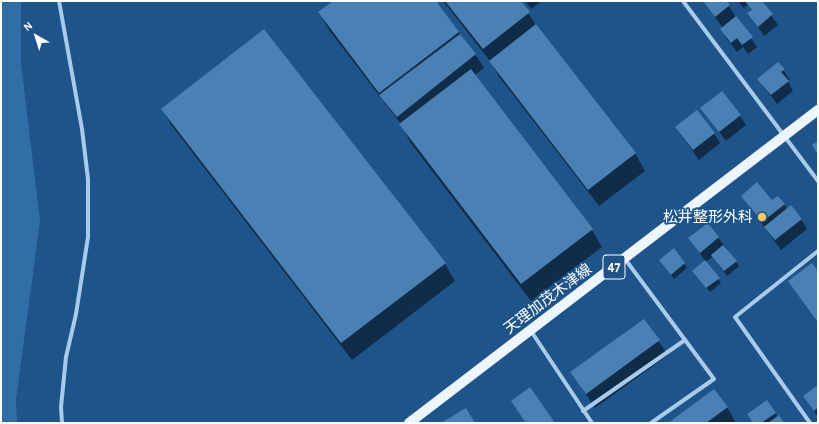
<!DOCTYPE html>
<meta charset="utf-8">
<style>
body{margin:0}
#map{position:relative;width:819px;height:424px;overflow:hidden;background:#1e5489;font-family:"Alegreya Sans",sans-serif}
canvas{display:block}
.frame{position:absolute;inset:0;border:2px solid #fff;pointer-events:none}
.north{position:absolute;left:16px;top:16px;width:40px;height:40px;-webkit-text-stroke:3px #1e5489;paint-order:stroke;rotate:321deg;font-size:11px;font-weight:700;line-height:16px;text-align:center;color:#fff}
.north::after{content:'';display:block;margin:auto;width:14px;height:18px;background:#fff;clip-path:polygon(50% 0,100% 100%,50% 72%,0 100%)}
</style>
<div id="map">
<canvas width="819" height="424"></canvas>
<div class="frame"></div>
<div class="north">N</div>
</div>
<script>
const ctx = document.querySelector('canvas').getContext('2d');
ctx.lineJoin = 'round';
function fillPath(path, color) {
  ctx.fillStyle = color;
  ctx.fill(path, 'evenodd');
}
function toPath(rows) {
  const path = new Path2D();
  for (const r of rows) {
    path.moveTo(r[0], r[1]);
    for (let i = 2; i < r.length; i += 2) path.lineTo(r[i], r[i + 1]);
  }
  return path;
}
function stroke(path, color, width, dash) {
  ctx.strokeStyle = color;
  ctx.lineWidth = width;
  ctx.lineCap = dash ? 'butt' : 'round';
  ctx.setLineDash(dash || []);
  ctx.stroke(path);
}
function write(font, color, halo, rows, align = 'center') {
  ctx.font = font + ' "Alegreya Sans","Noto Sans JP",sans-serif';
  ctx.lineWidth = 3.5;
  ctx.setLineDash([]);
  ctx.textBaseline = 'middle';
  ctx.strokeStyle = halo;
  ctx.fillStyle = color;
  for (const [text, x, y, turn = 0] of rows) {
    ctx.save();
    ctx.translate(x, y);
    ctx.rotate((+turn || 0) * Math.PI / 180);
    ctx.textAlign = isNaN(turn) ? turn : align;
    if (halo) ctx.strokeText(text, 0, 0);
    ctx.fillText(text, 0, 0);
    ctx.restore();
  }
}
fillPath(toPath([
 [1,1,21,1,21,63,40,221,16,400,17,423,1,423]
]), '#316ea7');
fillPath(toPath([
 [335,1,435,1,475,54,484,68,475,75,592,230,602,247,531,301,410,142,401,124,329,30,319,12],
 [443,1,520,1,536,25,635,153,645,171,599,206,500,78,490,61],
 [525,1,542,1,531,9],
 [703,1,725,1,757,47,748,54,743,47,737,52,727,39,721,29,723,28],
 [738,1,761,1,778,25,764,36,749,14,752,11,748,4,744,8],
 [778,63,790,80,788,81,793,91,777,104,758,79],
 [162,109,445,264,455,281,352,360,172,126],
 [702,109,740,116,746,125,726,141],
 [676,128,714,133,720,143,699,160],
 [742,196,784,204,787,209,801,219,807,229,781,250],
 [708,224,739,266,727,276,713,256,706,262,721,283,710,292,696,276,705,261,690,238],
 [673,249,687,268,674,279,663,264],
 [818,273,818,324,789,281],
 [644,320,668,355,595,408,572,373],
 [818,386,818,417,804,396],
 [727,407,735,421,733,423,670,423],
 [775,413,783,423,754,423]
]), '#0007');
fillPath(toPath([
 [333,1,436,1,459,32,379,93,318,12],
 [445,1,521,1,530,12,483,49],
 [703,1,727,1,730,5,715,17],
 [745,1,762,1,773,14,758,27,747,13,752,10],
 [736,16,753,37,742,45,737,38,731,43,720,29],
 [536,24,636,153,588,190,489,61],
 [264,29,446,263,341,343,161,109],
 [460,34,476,54,397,117,379,95],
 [778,62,785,69,781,72,789,81,771,95,757,79],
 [471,69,593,229,521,284,399,124],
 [722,91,741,115,719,132,700,108],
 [697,110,715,133,693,150,675,127],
 [818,141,818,154,812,145],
 [757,182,772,200,778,196,785,204,762,222,741,196],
 [791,205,802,219,775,240,764,227],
 [708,223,719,237,700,253,688,238],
 [723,245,737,261,724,271,711,255],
 [674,248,685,263,671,275,659,260],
 [705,260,720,278,706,288,692,271],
 [812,263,818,271,818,323,788,281],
 [644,319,660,340,586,394,570,372],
 [818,385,818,408,814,411,803,396],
 [530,387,555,423,526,423,511,401],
 [714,389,728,407,706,423,668,423],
 [767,400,776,413,761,423,753,423,747,414],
 [466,408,475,423,441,423],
 [779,415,784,423,768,423]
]), '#4a80b3');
stroke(toPath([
 [59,1,82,129,88,179,88,237,76,314,66,357,61,407,62,423],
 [683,1,818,181],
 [625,259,714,379,651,423],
 [531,331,592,423],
 [583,411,685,340],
 [810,423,735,317,818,251]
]), '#a8cbec', 4);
stroke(toPath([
 [409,423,818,110]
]), '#edf5ff', 10);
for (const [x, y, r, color] of [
 [762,217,5,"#fbc667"]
]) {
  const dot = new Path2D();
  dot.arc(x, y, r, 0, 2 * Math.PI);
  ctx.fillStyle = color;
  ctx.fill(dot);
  stroke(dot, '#1e5489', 1.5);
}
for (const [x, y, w] of [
 [614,267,22]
]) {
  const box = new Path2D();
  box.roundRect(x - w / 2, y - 12, w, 24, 3);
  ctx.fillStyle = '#1e5489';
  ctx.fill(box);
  stroke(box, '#fff', 1);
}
write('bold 14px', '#fff', null, [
 ["47",614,267]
]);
write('15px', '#fff', '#1e5489', [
 ["松井整形外科",753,217]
], 'right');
write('15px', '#fff', '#1e5489', [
 ["天理加茂木津線",548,299,-37]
]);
</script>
